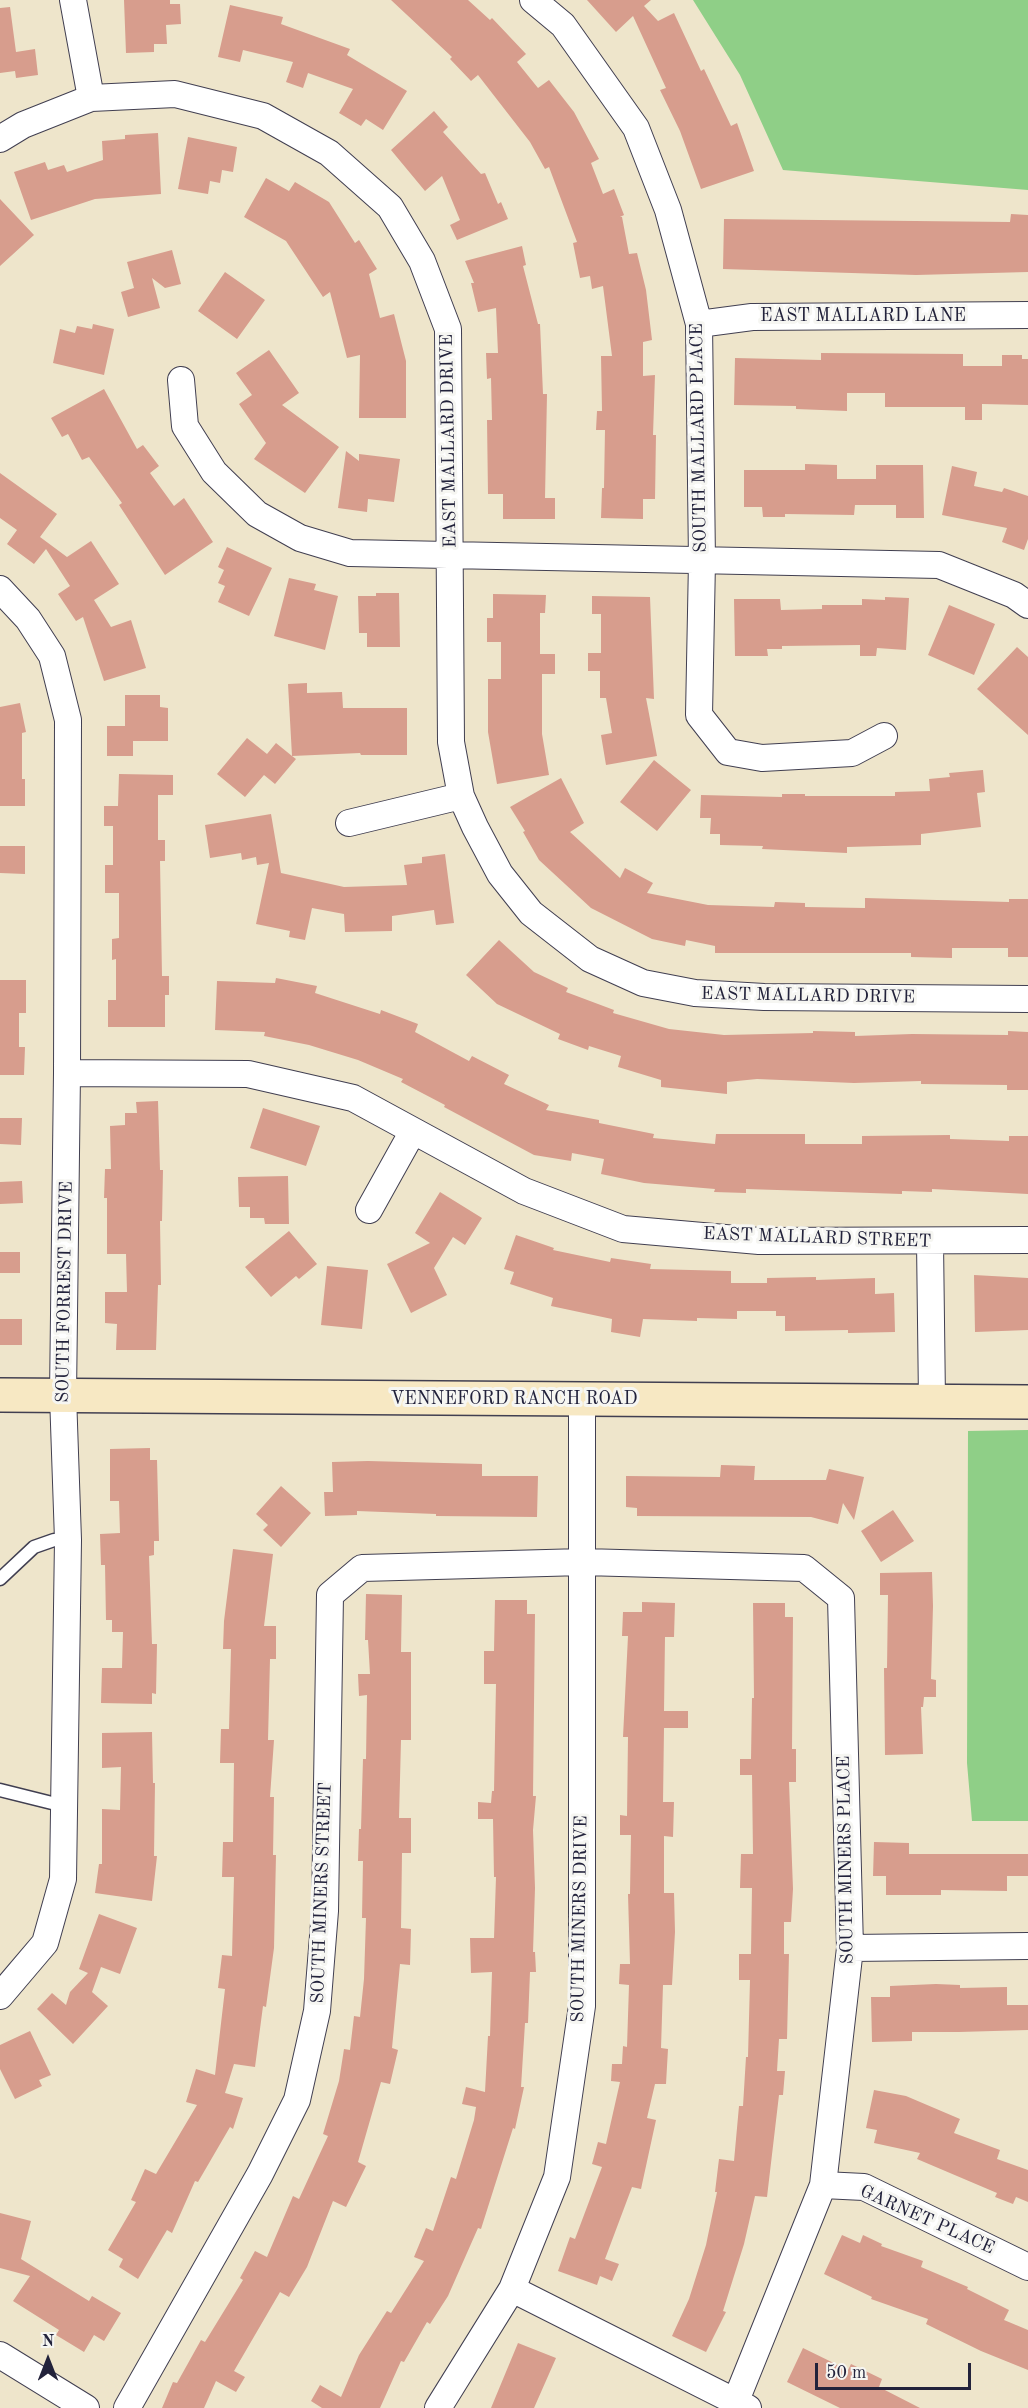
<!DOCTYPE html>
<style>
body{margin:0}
#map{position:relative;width:1028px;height:2408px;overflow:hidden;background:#eee5cb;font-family:"Old Standard TT",serif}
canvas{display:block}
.north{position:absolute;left:18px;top:2330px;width:60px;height:60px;-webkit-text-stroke:4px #f6f6f2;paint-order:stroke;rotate:0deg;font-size:16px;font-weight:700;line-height:24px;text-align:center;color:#22223b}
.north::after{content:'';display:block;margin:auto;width:21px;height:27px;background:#22223b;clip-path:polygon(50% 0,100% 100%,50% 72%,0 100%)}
.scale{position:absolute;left:815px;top:2363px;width:156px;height:27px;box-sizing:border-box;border:3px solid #22223b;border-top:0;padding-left:8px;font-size:18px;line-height:21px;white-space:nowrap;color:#22223b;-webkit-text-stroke:4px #f6f6f2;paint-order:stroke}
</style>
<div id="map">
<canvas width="1028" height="2408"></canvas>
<div class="north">N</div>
<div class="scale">50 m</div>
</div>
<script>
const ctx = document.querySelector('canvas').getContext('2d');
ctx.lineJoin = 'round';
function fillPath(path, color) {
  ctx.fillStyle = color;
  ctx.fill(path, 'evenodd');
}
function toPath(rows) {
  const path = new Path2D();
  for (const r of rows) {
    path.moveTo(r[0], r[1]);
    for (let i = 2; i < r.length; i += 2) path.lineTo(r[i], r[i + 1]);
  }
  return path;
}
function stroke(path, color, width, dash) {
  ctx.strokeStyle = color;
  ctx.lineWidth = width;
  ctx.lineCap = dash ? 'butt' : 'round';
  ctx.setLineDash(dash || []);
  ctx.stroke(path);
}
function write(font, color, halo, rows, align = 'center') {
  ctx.font = font + ' "Old Standard TT",serif';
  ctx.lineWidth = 6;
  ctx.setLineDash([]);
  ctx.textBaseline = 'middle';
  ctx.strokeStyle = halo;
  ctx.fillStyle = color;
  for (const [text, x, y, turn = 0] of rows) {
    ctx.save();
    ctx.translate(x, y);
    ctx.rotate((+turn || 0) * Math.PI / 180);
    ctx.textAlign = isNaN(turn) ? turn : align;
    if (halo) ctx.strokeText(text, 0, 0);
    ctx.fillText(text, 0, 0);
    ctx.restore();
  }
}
fillPath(toPath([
 [693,0,1028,0,1028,190,783,170,740,75],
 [1028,1430,1028,1821,972,1821,967,1763,968,1431]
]), '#8fcf87');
fillPath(toPath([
 [124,0,170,0,170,4,180,4,181,24,166,25,167,44,154,44,154,52,126,53],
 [391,0,468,0,490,20,492,18,526,54,517,62,538,88,549,80,574,112,599,159,591,163,603,194,614,189,624,215,620,217,622,217,629,254,637,253,646,290,652,340,643,342,643,376,655,375,653,435,656,435,655,499,643,499,643,519,601,518,602,488,604,488,605,430,596,430,597,411,602,411,601,356,612,356,603,286,592,289,590,276,580,278,573,243,577,242,549,167,545,169,530,142,478,75,471,81,450,59,452,57],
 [587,0,651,0,644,6,658,21,674,13,701,71,704,69,731,126,737,123,754,171,701,189,680,131,660,90,666,88,633,16,616,32],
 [230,5,283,17,281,24,350,49,347,55,407,91,383,130,366,119,361,126,339,113,353,89,308,73,303,88,286,82,293,62,243,50,240,62,218,57],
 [10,7,16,52,35,49,38,75,16,78,15,71,0,73,0,8],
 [434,111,448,127,443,132,481,174,485,173,498,204,501,202,508,219,457,240,450,225,460,220,442,176,425,191,391,150],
 [158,133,161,194,95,199,31,220,14,172,45,162,48,170,64,165,67,172,103,160,102,141,125,139,125,135],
 [188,137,237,147,233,172,222,170,220,183,210,181,208,194,178,189],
 [266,178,289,191,295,182,329,202,355,243,359,240,377,269,369,274,380,318,394,314,406,361,406,418,359,418,360,355,347,358,330,292,323,297,286,241,244,217],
 [0,199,34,235,0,266],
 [1011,214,1028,215,1028,272,916,275,723,269,724,219,1010,222],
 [522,246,526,265,523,266,538,324,540,324,543,394,547,394,545,498,555,498,555,519,503,519,503,494,488,494,487,420,492,420,491,378,487,379,486,353,498,353,496,308,478,312,471,283,474,283,465,261],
 [172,250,181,284,165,288,152,278,160,308,128,317,121,292,134,288,127,262],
 [225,272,265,300,237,339,198,311],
 [93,324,114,329,104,375,53,363,60,329,75,333,77,326,92,329],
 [269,350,299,393,282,405,339,447,305,493,254,459,266,443,239,404,252,395,236,373],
 [821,353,963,354,963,366,1002,366,1002,355,1022,355,1022,359,1028,359,1028,405,982,404,982,420,965,420,965,407,885,407,885,393,847,393,847,411,796,409,796,406,734,405,735,358,821,360],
 [104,389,137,449,143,445,159,466,150,473,174,506,184,498,213,542,165,575,119,505,122,503,89,457,82,460,68,434,62,437,51,418],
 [346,451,359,461,359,454,400,459,394,502,368,499,367,512,338,508],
 [805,464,837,465,837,479,876,479,876,465,923,465,924,518,896,518,896,505,855,505,854,515,785,514,785,517,763,517,762,507,744,507,744,470,805,470],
 [952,466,977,472,974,486,1002,492,1004,488,1028,496,1028,539,1024,550,1002,542,1007,528,942,515],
 [0,473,57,514,40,537,67,557,91,541,119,584,94,600,111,627,131,620,146,668,104,681,83,617,76,621,58,594,70,586,46,549,34,564,7,544,17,530,0,518],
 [227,547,272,568,249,616,218,602,225,586,218,583,224,570,218,567],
 [289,578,316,584,314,590,338,596,325,650,274,636],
 [376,593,399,593,400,647,367,647,367,633,359,633,358,596,376,596],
 [493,594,546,595,545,613,540,613,540,654,555,654,555,674,542,674,542,734,549,775,497,784,488,732,488,679,501,679,501,642,487,642,487,618,493,618],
 [592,596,650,597,654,699,646,698,657,756,606,765,601,735,612,733,606,698,600,698,600,671,588,671,588,653,601,653,601,614,592,614],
 [885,597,909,598,906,650,877,648,876,656,860,656,860,645,782,646,782,649,767,649,768,656,735,656,734,599,780,599,781,610,822,609,822,605,862,605,862,599,885,600],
 [949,605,995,624,974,675,928,655],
 [1017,647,1028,657,1028,735,977,689],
 [307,683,307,693,342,692,343,708,407,708,407,755,361,755,360,753,292,756,296,759,275,784,264,775,245,797,217,774,247,738,267,754,276,743,292,756,288,684],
 [125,695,160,695,160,707,168,708,168,741,133,741,133,756,107,756,107,726,125,726],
 [20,703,26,732,22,733,22,779,25,779,25,806,0,806,0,707],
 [654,760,691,790,657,831,620,802],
 [983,770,985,792,977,793,981,827,921,834,921,845,847,847,847,853,762,849,763,846,720,845,720,834,710,834,711,818,700,818,701,795,782,797,782,794,805,794,805,796,895,796,895,792,930,791,929,779,950,777,949,773],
 [119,774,173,775,173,795,158,795,158,840,165,840,165,861,160,861,162,976,169,976,169,995,165,995,165,1027,108,1027,108,1000,116,1000,116,959,112,960,112,939,119,938,119,893,105,893,105,865,113,865,113,826,104,826,104,806,118,806],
 [561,778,584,823,570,832,620,878,625,868,653,883,647,893,708,905,774,907,775,902,805,903,805,907,865,908,865,898,1009,902,1009,899,1028,899,1028,957,1008,957,1008,948,952,948,952,958,911,957,911,953,715,953,715,946,686,940,685,946,652,939,591,908,539,860,523,832,525,831,510,807],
 [271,814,281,873,344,887,407,885,404,865,422,863,422,857,445,854,454,923,436,925,434,910,392,916,392,931,345,932,344,914,312,908,305,940,289,937,290,931,256,924,269,863,257,865,256,857,242,860,241,853,210,858,205,825],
 [0,846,25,846,25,874,0,873],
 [499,940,534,972,568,988,566,992,614,1010,613,1013,669,1029,724,1035,813,1033,813,1031,855,1032,855,1036,912,1034,1008,1035,1008,1031,1028,1032,1028,1090,1007,1090,1007,1085,921,1084,921,1081,854,1083,757,1079,727,1082,727,1094,661,1087,661,1080,618,1067,621,1056,589,1046,588,1050,558,1039,560,1034,497,1004,466,975],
 [276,978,317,986,315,993,380,1014,381,1010,418,1024,415,1032,469,1061,472,1056,509,1075,504,1084,549,1105,546,1110,599,1120,599,1123,654,1134,653,1138,715,1144,716,1134,805,1134,805,1144,862,1144,862,1136,950,1135,950,1139,1009,1141,1009,1136,1028,1136,1028,1194,932,1189,932,1192,902,1191,902,1194,746,1189,746,1193,714,1192,715,1189,644,1183,601,1174,604,1159,572,1153,571,1161,534,1155,444,1107,445,1105,401,1082,403,1079,358,1060,309,1045,264,1036,265,1032,215,1030,217,981,275,983],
 [0,980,26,980,26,1013,19,1013,19,1047,25,1047,24,1075,0,1075],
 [158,1101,160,1170,163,1170,162,1221,160,1221,161,1285,158,1285,156,1350,116,1350,117,1324,105,1323,105,1292,127,1292,126,1254,107,1254,107,1198,104,1198,105,1169,111,1169,110,1126,125,1125,125,1113,137,1113,136,1102],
 [263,1108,320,1126,306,1166,250,1148],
 [0,1118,22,1118,21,1145,0,1144],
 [288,1176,289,1224,265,1224,264,1218,250,1218,250,1207,239,1207,238,1177],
 [22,1181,23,1203,0,1204,0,1182],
 [440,1192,482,1218,465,1245,453,1237,434,1268,447,1295,411,1313,387,1264,430,1243,415,1233],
 [289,1231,317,1264,299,1279,296,1276,271,1297,245,1267],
 [516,1235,554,1248,553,1250,610,1262,611,1258,651,1264,650,1269,731,1271,731,1283,767,1283,767,1278,816,1277,816,1280,875,1278,875,1294,894,1293,895,1332,848,1333,848,1330,785,1331,785,1316,776,1316,776,1311,737,1311,737,1319,697,1318,697,1321,643,1319,640,1337,611,1332,612,1319,551,1306,553,1298,510,1284,514,1272,504,1269],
 [0,1252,20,1252,20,1273,0,1273],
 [327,1266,368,1270,362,1329,321,1325],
 [974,1275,1028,1278,1028,1330,975,1332],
 [0,1319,22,1319,22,1345,0,1345],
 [150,1448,150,1460,157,1460,159,1541,154,1541,154,1555,149,1556,152,1644,157,1644,156,1694,152,1693,152,1704,101,1703,102,1668,122,1668,123,1632,112,1632,112,1620,106,1620,105,1565,101,1565,100,1534,120,1533,119,1501,110,1501,110,1449],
 [368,1461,482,1464,482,1476,538,1476,537,1517,436,1516,436,1514,357,1511,357,1515,325,1516,324,1492,333,1492,332,1462],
 [721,1465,755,1466,754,1480,826,1480,829,1469,864,1477,854,1520,843,1503,838,1524,811,1517,637,1516,637,1508,626,1507,626,1476,720,1477],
 [281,1486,311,1513,281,1547,263,1530,268,1525,256,1514],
 [893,1510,914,1541,881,1562,861,1531],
 [233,1549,273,1554,264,1626,276,1626,276,1659,270,1659,268,1740,274,1740,270,1797,274,1797,273,1855,276,1855,274,1948,266,2007,263,2006,255,2067,234,2064,225,2093,243,2098,233,2129,230,2127,198,2182,195,2181,172,2233,167,2230,138,2279,119,2267,123,2259,108,2250,136,2202,131,2200,145,2169,156,2174,197,2105,186,2102,196,2069,215,2075,225,1989,218,1988,222,1955,232,1956,234,1877,222,1877,223,1842,233,1842,234,1763,220,1763,221,1729,229,1729,231,1649,223,1649,224,1621],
 [932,1572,933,1606,931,1679,936,1680,936,1697,924,1697,923,1707,921,1707,923,1754,885,1755,884,1668,887,1668,888,1595,880,1595,880,1573],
 [366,1594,402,1595,401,1652,411,1652,411,1740,401,1740,399,1818,411,1818,411,1853,402,1853,401,1928,411,1929,410,1965,400,1964,392,2048,398,2050,390,2084,381,2082,358,2162,366,2166,346,2207,333,2201,307,2267,289,2297,280,2292,234,2371,245,2377,236,2392,216,2381,204,2408,162,2408,173,2382,177,2383,201,2340,205,2342,243,2280,240,2278,255,2251,267,2257,293,2196,299,2199,328,2136,323,2134,339,2081,344,2049,350,2050,354,2016,360,2017,364,1979,366,1918,362,1918,363,1861,358,1861,359,1829,361,1829,363,1759,366,1759,367,1695,359,1696,358,1674,370,1674,368,1640,365,1640],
 [495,1600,527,1600,527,1614,535,1614,533,1796,536,1796,533,1830,535,1888,533,1952,535,1952,536,1972,530,1972,528,2023,525,2023,521,2087,524,2087,515,2129,513,2128,481,2229,478,2228,448,2296,430,2324,427,2322,404,2362,401,2361,380,2408,322,2408,311,2401,320,2385,341,2397,359,2355,387,2311,391,2313,424,2261,414,2257,426,2228,433,2231,451,2177,456,2179,474,2120,476,2107,462,2104,466,2087,485,2092,488,2036,490,2036,492,1972,471,1973,470,1938,494,1938,496,1877,494,1877,493,1819,478,1819,478,1802,491,1803,492,1791,494,1791,496,1684,484,1684,484,1651,494,1651],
 [642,1602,675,1603,674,1637,665,1637,664,1711,688,1711,688,1728,664,1728,663,1802,674,1802,673,1837,664,1836,664,1893,674,1893,675,1932,672,1985,663,1985,661,2048,668,2049,666,2084,655,2084,647,2118,656,2120,641,2189,632,2187,605,2259,619,2264,612,2281,600,2276,597,2285,558,2271,570,2237,575,2239,602,2167,592,2164,598,2142,606,2144,620,2082,611,2081,612,2064,622,2064,623,2046,627,2047,629,1985,619,1984,620,1964,630,1964,628,1894,630,1894,631,1835,620,1835,620,1815,627,1816,628,1737,623,1737,628,1636,622,1636,623,1612,642,1612],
 [753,1603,785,1603,785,1617,793,1617,792,1749,796,1749,796,1782,789,1782,793,1889,791,1922,784,1922,784,1954,789,1954,787,2039,779,2039,777,2071,785,2071,783,2095,779,2095,767,2197,755,2196,744,2244,723,2311,726,2312,706,2352,672,2336,689,2299,706,2245,717,2192,715,2192,719,2159,734,2161,739,2106,743,2106,746,2057,748,2057,750,1980,739,1980,739,1954,751,1954,752,1888,740,1888,741,1854,753,1854,752,1775,740,1775,740,1759,751,1759,752,1698,754,1698],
 [152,1732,153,1783,155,1783,154,1856,157,1856,152,1901,95,1893,99,1864,102,1864,102,1809,120,1810,121,1767,102,1768,102,1733],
 [874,1842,909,1843,909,1854,1028,1854,1028,1876,1007,1876,1007,1891,941,1890,941,1895,886,1895,886,1876,873,1876],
 [99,1914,137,1928,120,1974,101,1967,92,1992,108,2006,73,2044,37,2009,52,1993,66,2005,70,1992,88,1973,79,1969],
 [936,1984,960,1985,960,1988,1007,1987,1007,2005,1028,2005,1028,2030,959,2032,912,2032,912,2041,872,2042,871,1997,890,1997,890,1986],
 [30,2031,51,2075,39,2080,42,2086,15,2099,0,2069,0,2045],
 [874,2090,906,2096,960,2119,954,2133,1000,2150,997,2159,1028,2170,1028,2202,1016,2197,1013,2204,995,2197,997,2193,917,2159,920,2153,874,2143,877,2130,866,2128],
 [0,2213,31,2221,21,2259,89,2301,92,2296,121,2313,104,2341,94,2335,84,2352,56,2335,59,2330,13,2301,30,2276,0,2268],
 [842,2235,860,2243,863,2235,882,2244,881,2246,923,2261,921,2267,968,2287,967,2289,1009,2310,1004,2320,1028,2330,1028,2370,981,2351,926,2324,928,2319,871,2299,872,2297,824,2274],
 [518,2343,556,2358,534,2408,491,2408],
 [803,2348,848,2370,851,2364,882,2379,879,2387,920,2408,840,2408,787,2382]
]), '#d79d8d');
const lane = toPath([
 [0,1579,34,1547,54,1540,68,1540],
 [0,1790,64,1806]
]);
const street = toPath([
 [73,0,91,98],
 [533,0,563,25,636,128,668,210,699,324,702,561,699,715,728,752,762,758,852,753,884,736],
 [0,139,23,125,91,98,175,94,263,116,329,153,390,207,422,261,448,329,451,742,461,796,475,827,500,874,531,913,590,959,643,983,695,993,764,997,1028,999],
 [699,324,752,317,1028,315],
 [181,380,185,426,214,472,257,514,300,538,350,553,939,565,1014,595,1028,605],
 [0,589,28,619,52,656,68,720,67,1073,63,1395,68,1540,63,1879,45,1943,0,1996],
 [349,823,461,796],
 [67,1073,248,1074,353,1098,524,1191,623,1229,759,1241,1028,1240],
 [369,1210,413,1131],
 [930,1242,932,1401],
 [850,1948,1028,1946],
 [823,2185,864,2187,1028,2267],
 [512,2289,748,2408],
 [0,2355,86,2408],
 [127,2408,260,2174,297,2100,317,2011,325,1911,330,1595,362,1568,583,1562,804,1568,841,1598,850,1948,823,2185,733,2408],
 [438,2408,512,2289,557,2177,582,2006,582,1399]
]);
const secondary = toPath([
 [0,1395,1028,1402]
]);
stroke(lane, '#413f51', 15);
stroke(street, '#413f51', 28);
stroke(secondary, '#413f51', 36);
stroke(lane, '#fff', 12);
stroke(street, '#fff', 26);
stroke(secondary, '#f7e8c3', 33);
write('18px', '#22223b', '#f6f6f2', [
 ["EAST MALLARD LANE",863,316],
 ["SOUTH MALLARD PLACE",699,438,-91],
 ["EAST MALLARD DRIVE",449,441,-91],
 ["EAST MALLARD DRIVE",808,996,1],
 ["EAST MALLARD STREET",817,1238,2],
 ["SOUTH FORREST DRIVE",65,1292,-89],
 ["VENNEFORD RANCH ROAD",514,1399],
 ["SOUTH MINERS PLACE",846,1860,-91],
 ["SOUTH MINERS STREET",322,1893,-88],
 ["SOUTH MINERS DRIVE",580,1919,-89],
 ["GARNET PLACE",927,2220,24]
]);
</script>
